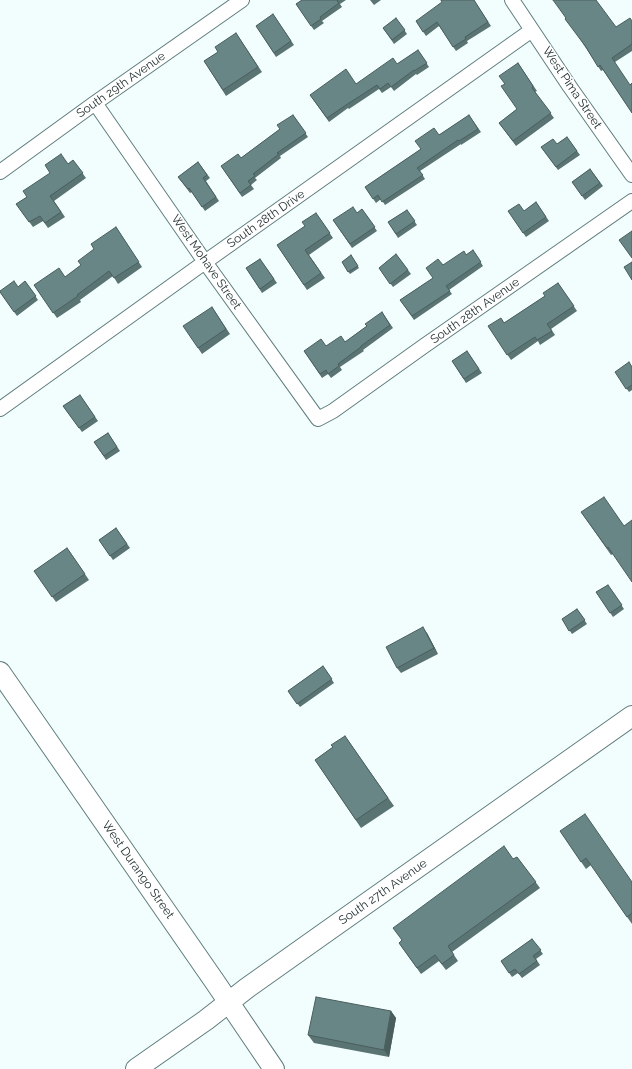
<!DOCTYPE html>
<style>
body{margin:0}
canvas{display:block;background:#f2fefe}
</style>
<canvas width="632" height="1069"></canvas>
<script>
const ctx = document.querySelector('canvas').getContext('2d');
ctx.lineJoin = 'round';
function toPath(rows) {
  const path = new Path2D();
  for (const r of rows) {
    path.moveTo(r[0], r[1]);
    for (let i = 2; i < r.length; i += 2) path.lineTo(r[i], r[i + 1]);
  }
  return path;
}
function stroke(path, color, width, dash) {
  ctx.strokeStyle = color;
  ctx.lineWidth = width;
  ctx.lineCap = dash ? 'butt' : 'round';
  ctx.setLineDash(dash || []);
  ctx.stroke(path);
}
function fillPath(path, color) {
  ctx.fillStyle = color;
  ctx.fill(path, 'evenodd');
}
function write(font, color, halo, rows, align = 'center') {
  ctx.font = font + ' Raleway,sans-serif';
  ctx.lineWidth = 3;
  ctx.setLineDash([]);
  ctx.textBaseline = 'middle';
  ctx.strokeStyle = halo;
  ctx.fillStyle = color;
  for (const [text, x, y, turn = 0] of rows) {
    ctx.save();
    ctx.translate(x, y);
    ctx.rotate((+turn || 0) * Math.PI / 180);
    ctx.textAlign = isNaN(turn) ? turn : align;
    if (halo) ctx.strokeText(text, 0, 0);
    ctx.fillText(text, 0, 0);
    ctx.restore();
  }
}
const street = toPath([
 [512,0,570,87,632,175],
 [95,103,205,262,318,419,333,411,424,346,632,201],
 [0,172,95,103,242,0],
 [0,409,205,262,532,30]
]);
const secondary = toPath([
 [0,672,215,982,274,1069],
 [136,1069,206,1020,247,988,326,932,632,716]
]);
stroke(street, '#607d7d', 16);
stroke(secondary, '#607d7d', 22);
stroke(street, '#fff', 14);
stroke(secondary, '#fff', 20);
fillPath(toPath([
 [302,0,346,0,340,4,342,7,322,21,324,23,314,30,296,4],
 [370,0,381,0,374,5],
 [474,0,491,26,467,41,468,43,456,51,439,26,426,36,416,21],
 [273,14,294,45,276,57,256,26],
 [396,18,407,34,394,44,383,28],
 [566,18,616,27,632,21,632,51,615,62,632,113,603,70,601,71],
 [236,33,262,72,226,96,204,61,218,52],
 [418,50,429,67,417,75,416,74,394,91,391,87,382,93,379,89,349,109,348,108,329,122,310,95,356,84,397,64],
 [518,63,537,91,535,92,554,118,516,146,499,123,517,109,505,84],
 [293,115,308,137,280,156,281,158,255,178,257,180,251,185,254,189,242,197,221,166,241,158,280,129],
 [469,115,481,132,461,145,461,144,420,171,425,179,385,205,381,199,376,203,365,187,421,149,439,135],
 [567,137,580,155,558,170,541,147,557,144],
 [73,160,86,178,54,201,65,217,48,228,43,221,33,227,16,204,27,197],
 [198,162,210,178,206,181,219,201,205,211,192,192,190,193,178,177],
 [590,169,603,186,585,200,572,182],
 [536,202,549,221,526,237,508,211,524,211],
 [362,209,377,231,352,248,333,220,357,213],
 [407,210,417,225,398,238,388,222],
 [316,213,333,238,309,255,325,278,307,290,277,245,305,226],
 [116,227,142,267,118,284,113,276,80,300,81,302,57,318,34,285,65,277,81,265,94,249],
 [473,250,483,266,449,290,452,294,414,320,400,300,433,278,443,265,466,255],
 [396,254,411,274,393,287,379,268],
 [351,255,359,268,350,274,342,262],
 [260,259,277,283,262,293,246,268],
 [25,281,38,300,17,316,0,292,18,287],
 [558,283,577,311,551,329,555,335,540,345,538,341,511,360,488,326,504,323,545,296],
 [212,307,230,334,202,354,198,348],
 [382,312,393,328,363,350,364,351,340,367,342,370,331,378,328,374,322,378,304,351,345,342,367,326],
 [467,351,482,373,466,383,452,361],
 [632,366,632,390,629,392,615,372],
 [80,395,98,421,82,432,63,406],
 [108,433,120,451,106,460,94,442],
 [581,512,624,526,613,554,611,555],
 [116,528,130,548,113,560,99,540],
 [67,548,89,580,56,602,34,571],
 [608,585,624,609,613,617,596,592],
 [577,609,587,624,572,634,562,619],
 [427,633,438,654,401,673,397,668],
 [323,666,334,683,300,707,288,691],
 [345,736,394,806,361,828,315,760,333,747],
 [560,831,632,882,632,924,591,865,586,869],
 [517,857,540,888,452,952,458,961,446,970,439,961,421,974,399,943],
 [532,939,543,954,536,959,540,965,522,978,518,973,512,977,501,961],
 [391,1011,396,1018,389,1057,314,1043,308,1035]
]), '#5a7373');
fillPath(toPath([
 [423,627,427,633,438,654,434,648],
 [391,1011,396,1018,389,1057,384,1050]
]), '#4a5e5e');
const building = toPath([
 [302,0,338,0,337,1,339,3,320,17,321,19,311,26,296,4,302,0],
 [441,0,474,0,488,22,465,37,466,39,453,47,437,22,423,32,416,21,442,2,441,0],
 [553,0,596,0,616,27,630,18,632,21,632,44,612,58,630,85,632,83,632,113,600,65,598,67,586,47,565,19,566,18,553,0],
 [273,14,291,41,274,53,256,26,273,14],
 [396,18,405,30,392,40,383,28,396,18],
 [236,33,258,67,223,90,204,61,218,52,215,47,236,33],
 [418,50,427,63,414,71,414,70,391,87,388,83,380,89,377,85,346,105,327,118,310,95,346,69,356,84,393,58,397,64,418,50],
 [518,63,533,86,532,88,551,113,513,141,499,123,517,109,501,86,505,84,499,76,518,63],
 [293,115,306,133,277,153,279,154,253,174,255,176,248,181,251,185,240,193,221,166,238,154,241,158,280,129,277,125,293,115],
 [469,115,478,129,459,141,458,140,417,168,423,175,382,202,378,195,373,199,365,187,421,149,415,141,434,128,439,135,469,115],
 [567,137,577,151,556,167,541,147,553,139,557,144,567,137],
 [61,154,68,164,73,160,83,173,50,196,61,212,45,223,40,216,29,222,16,204,27,197,23,191,50,173,45,165,61,154],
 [198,162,207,175,203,178,216,197,202,207,189,188,188,189,178,177,198,162],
 [590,169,600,183,582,196,572,182,590,169],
 [536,202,546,217,523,233,508,211,519,204,524,211,536,202],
 [353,207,357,213,362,209,375,227,350,244,333,220,353,207],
 [407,210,415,221,396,234,388,222,407,210],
 [316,213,330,233,305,250,321,273,304,285,277,245,305,226,302,222,316,213],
 [116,227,139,262,114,278,109,271,77,295,78,296,53,313,34,285,59,268,65,277,81,265,78,261,94,249,91,244,116,227],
 [632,231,632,258,619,240,632,231],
 [473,250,481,262,446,286,450,291,412,316,400,300,433,278,426,268,438,259,443,265,464,251,466,255,473,250],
 [396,254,408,270,390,284,379,268,396,254],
 [351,255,358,266,348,272,342,262,351,255],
 [260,259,274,279,260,289,246,268,260,259],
 [632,262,632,280,624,267,632,262],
 [14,281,18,287,25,281,36,296,14,312,0,292,0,291,14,281],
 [558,283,574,306,547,324,552,331,537,340,535,337,507,355,488,326,501,318,504,323,545,296,543,293,558,283],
 [212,307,226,329,198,348,183,326,212,307],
 [382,312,390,325,361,346,361,347,338,364,339,366,328,374,326,370,320,374,304,351,321,339,326,346,341,336,345,342,367,326,365,324,382,312],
 [467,351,479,369,464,379,452,361,467,351],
 [629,362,632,367,632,385,626,389,615,372,629,362],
 [80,395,95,417,79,428,63,406,80,395],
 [108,433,117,447,104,456,94,442,108,433],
 [604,497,624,526,632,520,632,582,608,547,607,548,581,512,604,497],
 [116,528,127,544,110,556,99,540,116,528],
 [67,548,85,574,52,597,34,571,67,548],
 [608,585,622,605,610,613,596,592,608,585],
 [577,609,585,620,569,631,562,619,577,609],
 [423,627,434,648,397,668,386,647,423,627],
 [323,666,332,679,297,704,288,691,323,666],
 [345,736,388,798,356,820,315,760,333,747,331,745,345,736],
 [585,814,632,882,632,913,627,917,586,858,581,862,560,831,585,814],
 [504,846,513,859,517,857,536,882,448,946,454,955,442,964,435,955,417,968,399,943,402,940,393,928,504,846],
 [532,939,541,950,533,956,537,961,519,974,515,969,509,973,501,961,532,939],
 [316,997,391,1011,384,1050,308,1035,316,997]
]);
fillPath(building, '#698686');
stroke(building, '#4a5e5e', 1);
write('12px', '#243131', '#fff', [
 ["South 29th Avenue",121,85,-35],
 ["West Pima Street",572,88,56],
 ["South 28th Drive",266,219,-35],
 ["West Mohave Street",206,262,55],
 ["South 28th Avenue",475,311,-35],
 ["West Durango Street",138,870,55],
 ["South 27th Avenue",383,892,-35]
]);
</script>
